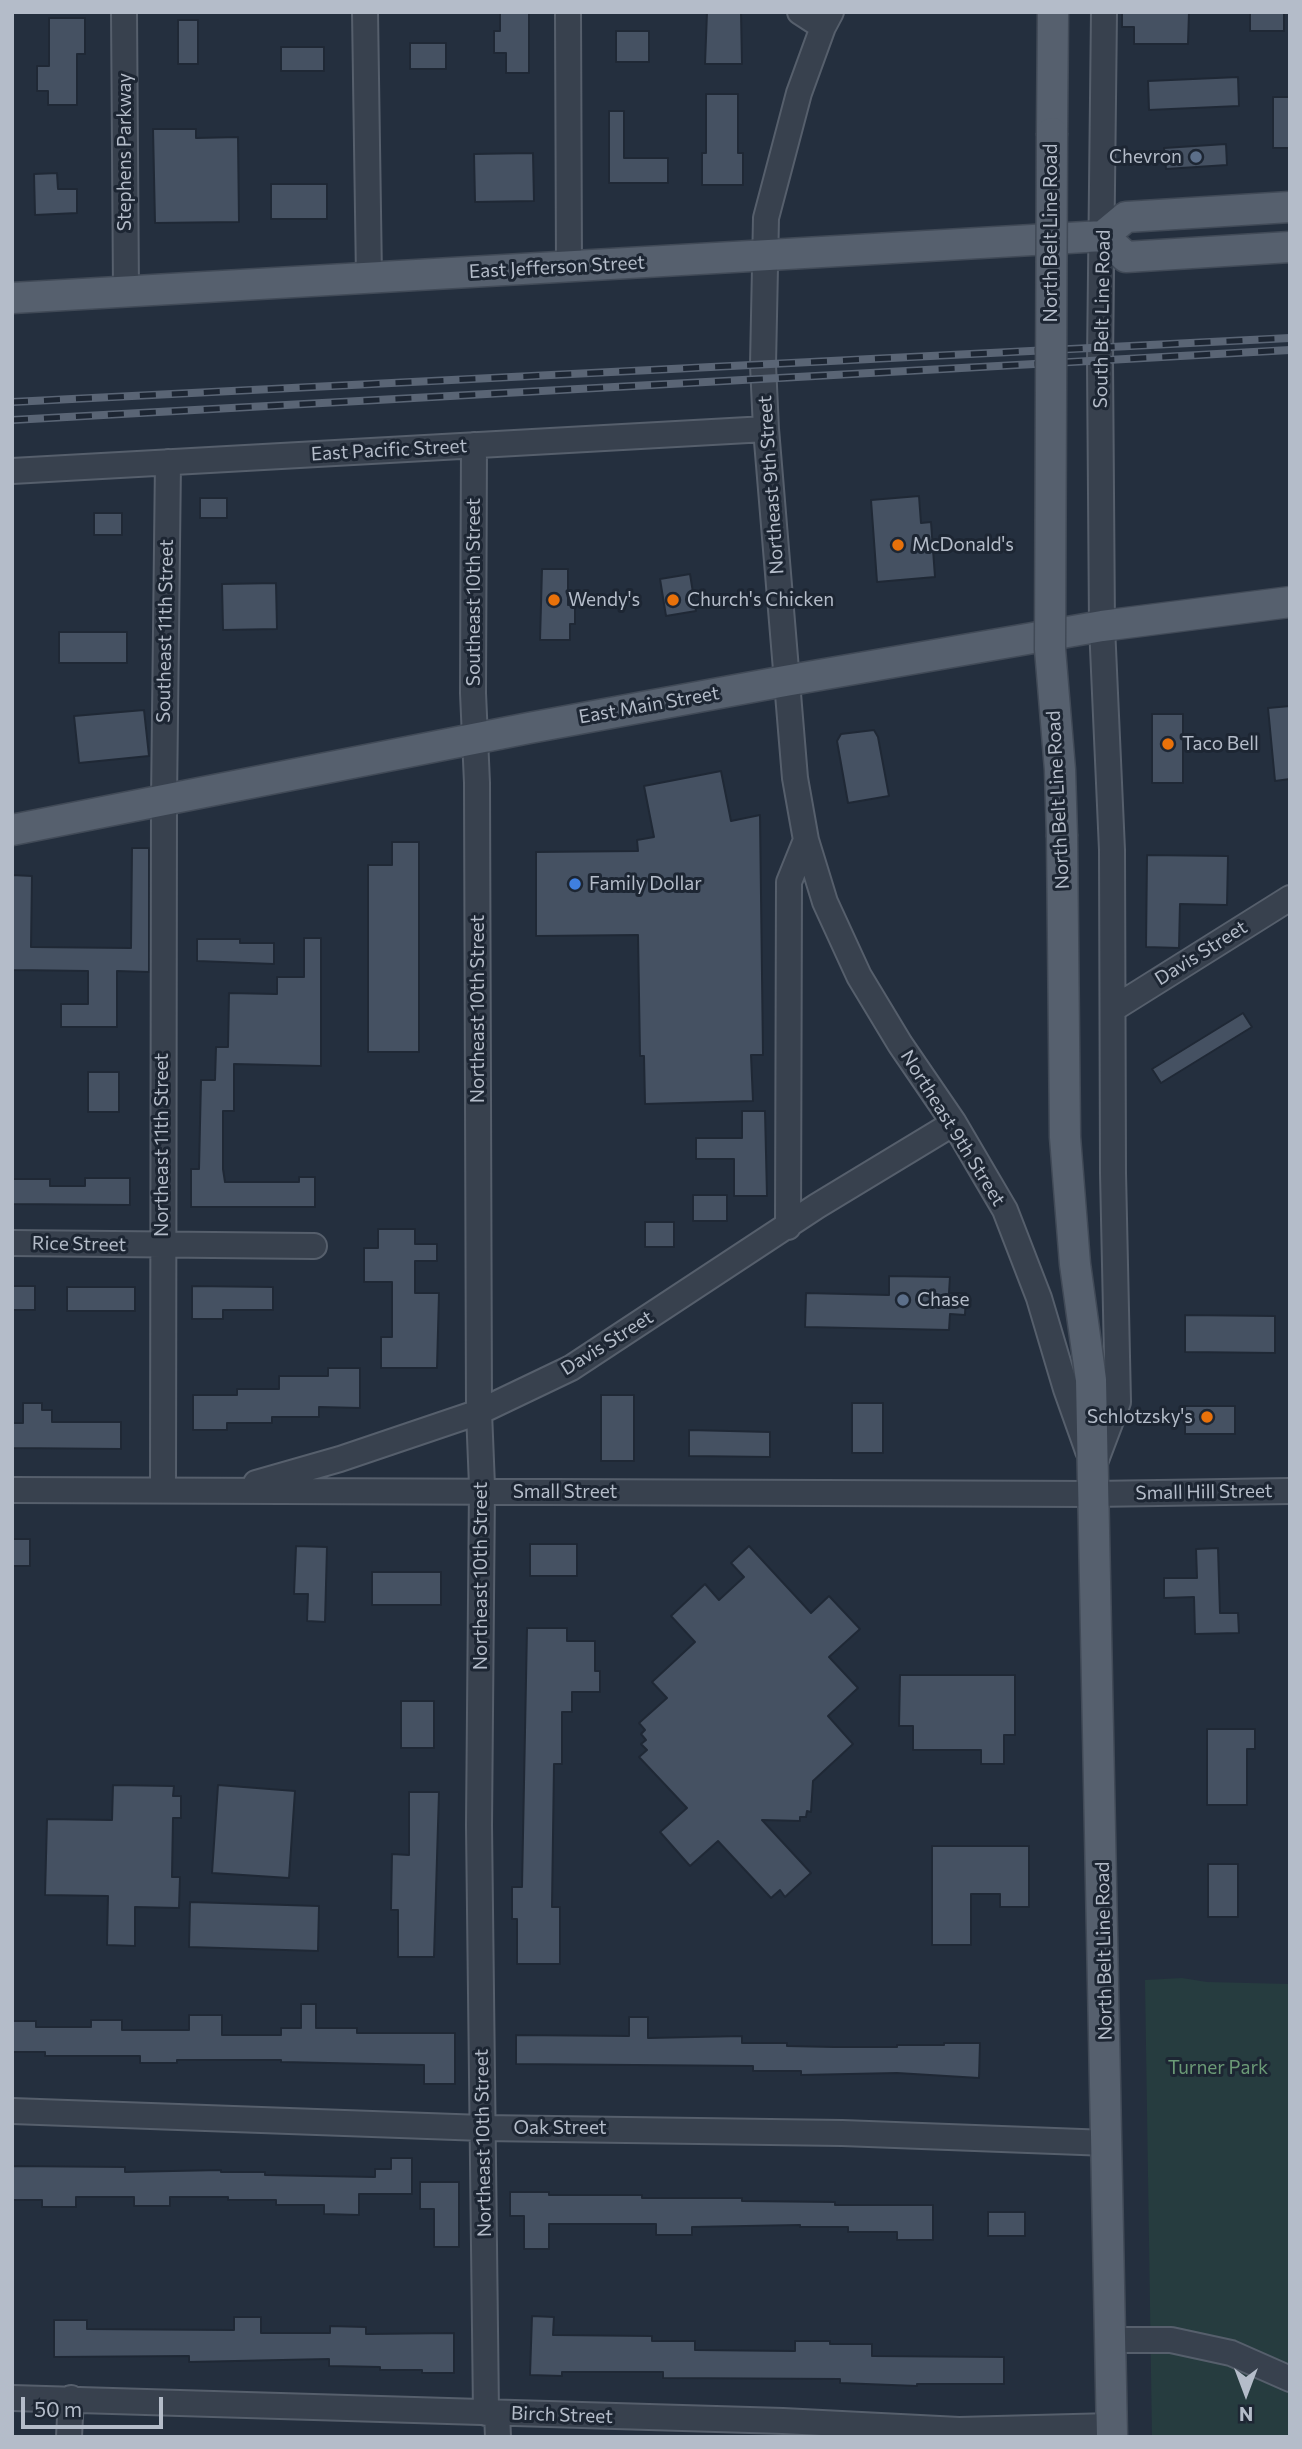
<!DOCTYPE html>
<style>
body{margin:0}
#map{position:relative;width:1302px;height:2449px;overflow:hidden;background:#242f3e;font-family:Commissioner,sans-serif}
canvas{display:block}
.frame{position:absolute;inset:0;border:14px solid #b4bcc9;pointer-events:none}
.north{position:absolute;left:1211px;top:2358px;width:70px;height:70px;-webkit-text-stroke:5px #1d2633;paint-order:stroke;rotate:180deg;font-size:19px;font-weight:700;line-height:28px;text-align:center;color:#b4bcc9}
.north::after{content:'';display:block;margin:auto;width:24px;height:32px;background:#b4bcc9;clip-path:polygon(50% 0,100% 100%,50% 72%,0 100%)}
.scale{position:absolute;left:21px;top:2397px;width:142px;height:32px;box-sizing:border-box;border:4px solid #b4bcc9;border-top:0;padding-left:9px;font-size:21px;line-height:24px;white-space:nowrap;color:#b4bcc9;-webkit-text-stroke:5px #1d2633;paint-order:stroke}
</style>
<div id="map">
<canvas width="1302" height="2449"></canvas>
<div class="frame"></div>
<div class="north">N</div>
<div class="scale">50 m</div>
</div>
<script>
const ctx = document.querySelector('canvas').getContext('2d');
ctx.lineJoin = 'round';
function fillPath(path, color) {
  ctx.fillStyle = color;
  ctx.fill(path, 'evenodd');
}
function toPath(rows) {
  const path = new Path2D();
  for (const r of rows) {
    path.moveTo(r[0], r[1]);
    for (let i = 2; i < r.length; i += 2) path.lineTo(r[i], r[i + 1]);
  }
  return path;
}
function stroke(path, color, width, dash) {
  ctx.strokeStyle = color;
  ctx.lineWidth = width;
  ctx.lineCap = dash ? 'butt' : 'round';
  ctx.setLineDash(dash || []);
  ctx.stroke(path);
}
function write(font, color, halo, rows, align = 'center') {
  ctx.font = font + ' Commissioner,sans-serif';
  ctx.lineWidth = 6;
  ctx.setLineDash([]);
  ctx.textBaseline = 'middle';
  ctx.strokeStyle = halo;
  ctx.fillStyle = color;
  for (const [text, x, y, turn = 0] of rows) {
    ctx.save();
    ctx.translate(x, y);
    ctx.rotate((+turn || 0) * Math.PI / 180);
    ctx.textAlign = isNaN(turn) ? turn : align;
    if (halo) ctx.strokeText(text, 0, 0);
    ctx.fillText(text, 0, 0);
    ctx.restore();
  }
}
fillPath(toPath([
 [1182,1978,1207,1982,1290,1984,1290,2437,1152,2437,1145,1980]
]), '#263c3f');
const building = toPath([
 [500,12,529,12,529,73,506,73,506,53,494,53,494,31,500,31,500,12],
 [707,12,741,12,742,64,705,64,707,12],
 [1122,12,1189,12,1188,44,1134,44,1134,27,1122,27,1122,12],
 [1250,12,1284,12,1284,31,1250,31,1250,12],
 [49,18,85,18,85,54,77,54,77,105,48,105,48,91,37,91,37,66,49,66,49,18],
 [178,20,198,20,198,64,178,64,178,20],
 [616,31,649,31,649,62,616,62,616,31],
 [410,43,446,43,446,69,410,69,410,43],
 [281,47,324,47,324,71,281,71,281,47],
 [1238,77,1239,106,1149,110,1148,81,1238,77],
 [706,94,738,94,738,153,743,153,743,185,702,185,702,153,706,153,706,94],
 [1273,97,1290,97,1290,148,1273,148,1273,97],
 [609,111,624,111,624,158,668,158,668,183,609,183,609,111],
 [153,129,196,129,196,138,238,137,239,222,155,223,153,129],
 [1226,144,1227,165,1166,169,1164,148,1226,144],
 [533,153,534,201,475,202,474,154,533,153],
 [57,173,58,189,77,189,77,213,35,215,34,174,57,173],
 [271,184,327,184,327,219,271,219,271,184],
 [919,496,921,523,931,522,935,577,877,582,871,500,919,496],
 [200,498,227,498,227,518,200,518,200,498],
 [94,513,122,513,122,535,94,535,94,513],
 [542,569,568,569,568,605,575,605,575,624,570,624,570,640,540,640,542,569],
 [690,574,696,611,666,616,660,579,690,574],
 [276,583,277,629,223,630,222,584,276,583],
 [59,632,127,632,127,663,59,663,59,632],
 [1290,706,1290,779,1275,781,1268,708,1290,706],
 [144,710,149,756,79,763,74,716,144,710],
 [1152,714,1183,714,1183,783,1152,783,1152,714],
 [874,730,878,737,889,796,848,803,837,741,841,734,874,730],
 [721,771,731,821,760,815,763,1055,751,1055,753,1101,645,1104,644,1056,640,1056,638,935,536,936,536,852,638,851,637,840,654,837,644,786,721,771],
 [392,842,419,842,419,1052,368,1052,368,865,392,865,392,842],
 [132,848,149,848,149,972,117,971,117,1027,61,1027,61,1004,88,1004,88,971,12,970,12,875,32,876,31,947,131,948,132,848],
 [1147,855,1228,856,1227,905,1180,904,1179,948,1146,947,1147,855],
 [304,938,321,938,321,1066,234,1064,234,1111,223,1111,223,1169,225,1182,299,1182,299,1177,315,1177,315,1207,191,1207,191,1169,199,1169,201,1080,215,1080,216,1047,228,1047,229,993,277,994,277,977,304,977,304,938],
 [197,939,240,939,240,943,274,943,274,964,197,961,197,939],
 [1243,1013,1252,1027,1161,1083,1152,1069,1243,1013],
 [88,1072,119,1072,119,1112,88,1112,88,1072],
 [742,1111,765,1111,767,1196,734,1196,734,1159,696,1159,696,1138,742,1138,742,1111],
 [85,1178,130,1178,130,1205,12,1204,12,1179,50,1179,50,1186,85,1186,85,1178],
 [693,1195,727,1195,727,1221,693,1221,693,1195],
 [645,1222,674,1222,674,1247,645,1247,645,1222],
 [378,1229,415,1229,415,1244,437,1244,437,1261,415,1261,415,1293,439,1293,437,1368,381,1368,381,1337,392,1337,392,1282,364,1282,364,1248,378,1248,378,1229],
 [889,1276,950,1277,949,1293,966,1293,965,1315,950,1314,949,1330,805,1327,806,1293,889,1295,889,1276],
 [12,1286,35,1286,35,1310,12,1310,12,1286],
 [192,1286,273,1287,273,1310,223,1310,223,1319,192,1319,192,1286],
 [67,1287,135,1287,135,1311,67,1311,67,1287],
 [1185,1315,1275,1316,1275,1353,1185,1352,1185,1315],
 [328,1368,360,1368,360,1408,319,1407,319,1417,272,1417,272,1423,227,1423,227,1430,193,1430,193,1395,237,1395,237,1389,279,1389,279,1376,328,1376,328,1368],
 [601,1395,634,1395,634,1461,601,1461,601,1395],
 [23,1403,42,1403,42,1410,52,1410,52,1422,121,1422,121,1449,12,1448,12,1423,23,1423,23,1403],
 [852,1403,883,1403,883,1453,852,1453,852,1403],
 [1185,1406,1235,1406,1235,1434,1185,1434,1185,1406],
 [689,1430,770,1432,770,1457,689,1456,689,1430],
 [12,1539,30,1539,30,1566,12,1566,12,1539],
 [530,1544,577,1544,577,1576,530,1576,530,1544],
 [296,1546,327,1547,325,1622,307,1621,308,1594,294,1594,296,1546],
 [749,1546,811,1613,829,1596,860,1629,829,1657,858,1688,828,1716,853,1744,813,1781,811,1812,807,1811,806,1817,800,1817,800,1821,762,1820,811,1873,785,1897,780,1890,771,1898,718,1841,690,1866,660,1832,687,1808,639,1757,647,1750,641,1744,646,1740,641,1734,645,1730,639,1723,667,1698,652,1682,695,1642,671,1616,705,1584,719,1600,744,1577,731,1563,749,1546],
 [1218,1548,1220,1613,1238,1613,1239,1633,1195,1634,1194,1597,1164,1598,1164,1578,1197,1578,1196,1549,1218,1548],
 [372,1572,441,1572,441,1605,372,1605,372,1572],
 [527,1628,567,1628,567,1641,595,1641,595,1671,600,1671,600,1692,572,1692,572,1712,562,1712,562,1764,554,1764,552,1907,560,1907,560,1964,517,1964,517,1919,512,1919,512,1887,522,1887,527,1628],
 [900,1675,1015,1675,1015,1735,1004,1735,1004,1764,981,1764,981,1750,913,1750,913,1726,899,1726,900,1675],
 [401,1701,434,1701,434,1748,401,1748,401,1701],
 [1207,1729,1255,1729,1255,1749,1247,1749,1247,1805,1207,1805,1207,1729],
 [113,1785,174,1786,173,1796,181,1796,181,1818,173,1818,172,1877,180,1877,179,1908,135,1907,135,1946,107,1945,108,1896,45,1895,47,1819,112,1820,113,1785],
 [218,1785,295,1791,289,1878,212,1873,218,1785],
 [409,1792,439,1792,434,1957,398,1957,398,1910,391,1910,392,1854,409,1855,409,1792],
 [932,1846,1029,1846,1029,1907,1000,1907,1000,1894,971,1894,971,1945,932,1945,932,1846],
 [1208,1864,1238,1864,1238,1917,1208,1917,1208,1864],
 [190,1902,319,1906,318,1951,189,1947,190,1902],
 [301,2004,316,2004,316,2028,357,2028,357,2033,455,2033,455,2084,424,2084,424,2065,281,2062,281,2060,177,2060,177,2063,140,2063,140,2056,45,2056,45,2052,12,2052,12,2021,36,2021,36,2027,91,2027,91,2020,122,2020,122,2030,189,2030,189,2015,222,2015,222,2035,281,2035,281,2028,301,2028,301,2004],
 [629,2017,648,2017,648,2038,742,2036,742,2043,787,2043,787,2046,834,2047,897,2047,897,2045,944,2045,944,2043,980,2043,979,2078,897,2073,801,2075,801,2071,753,2071,753,2066,516,2064,516,2035,629,2036,629,2017],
 [391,2158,412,2158,412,2194,359,2194,359,2215,324,2214,324,2205,276,2205,276,2200,228,2200,228,2197,170,2197,170,2206,134,2206,134,2197,76,2197,76,2207,42,2207,42,2200,12,2200,12,2166,125,2167,125,2172,221,2170,221,2172,265,2172,265,2175,375,2177,375,2169,391,2169,391,2158],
 [420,2182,459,2182,459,2247,434,2247,434,2209,420,2209,420,2182],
 [510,2192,549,2192,549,2195,642,2195,642,2198,742,2198,742,2201,835,2202,835,2205,933,2205,933,2240,897,2240,897,2232,848,2232,848,2227,800,2227,800,2225,692,2227,692,2235,656,2235,656,2224,549,2224,549,2249,524,2249,524,2216,510,2216,510,2192],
 [988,2212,1025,2212,1025,2236,988,2236,988,2212],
 [532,2316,554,2317,553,2335,652,2336,652,2341,695,2341,695,2350,795,2351,795,2341,830,2341,830,2344,872,2344,872,2356,1004,2357,1004,2384,917,2384,917,2386,840,2383,840,2379,663,2378,663,2372,562,2372,562,2376,530,2375,532,2316],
 [234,2317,261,2317,261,2333,330,2333,330,2326,366,2327,366,2334,454,2333,454,2373,422,2373,422,2370,380,2370,380,2367,329,2366,329,2359,189,2362,189,2356,54,2357,54,2320,87,2320,87,2329,234,2330,234,2317]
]);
fillPath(building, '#455162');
stroke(building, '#1f2835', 2);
const minor = toPath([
 [124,12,126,292],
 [365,12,369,278],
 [568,12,569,267],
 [800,12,823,27],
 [831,12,823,27,799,93,766,218,763,365,766,429,795,778,806,840,825,902,859,976,900,1044,954,1123,1005,1210,1039,1298,1066,1389,1088,1451],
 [474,445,473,693,477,783,479,1412,482,1486,479,1825,486,2413],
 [12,471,766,429],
 [1113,1009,1290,898],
 [788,1227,789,882,806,840],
 [12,1243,314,1246],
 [1096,1460,1118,1402,1113,1173,1112,850,1102,626,1100,360,1104,12],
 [256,1483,340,1459,479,1412,571,1368,817,1206,954,1123],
 [12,1490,1093,1494,1290,1491],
 [163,1490,164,800,168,462],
 [12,2111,483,2128,842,2133,1108,2143],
 [1110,2340,1171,2340,1231,2353,1290,2379],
 [12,2398,783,2421,959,2430,1112,2426],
 [497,2413,498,2437],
 [69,2437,71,2398]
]);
const major = toPath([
 [1052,133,1053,12],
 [1103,236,1126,257,1290,247],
 [12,298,1103,236,1126,217,1290,207],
 [12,830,529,728,785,681,1102,626,1290,602],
 [1062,837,1065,1137,1075,1264,1091,1380,1112,2437]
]);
stroke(minor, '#565f6c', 28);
stroke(major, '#414a57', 33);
stroke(minor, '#38414e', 24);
stroke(major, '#56606e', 30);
const rail = toPath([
 [12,402,1290,338],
 [12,420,1290,350]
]);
stroke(rail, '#5a6575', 8);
stroke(rail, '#1d2633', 5, [16]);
const majorBridge = toPath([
 [1052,133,1050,649,1060,770,1062,837]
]);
stroke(majorBridge, '#414a57', 33, []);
stroke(majorBridge, '#56606e', 30);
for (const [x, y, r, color] of [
 [1196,157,7,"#5c6f8a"],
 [898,545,7,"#e8710a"],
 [554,600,7,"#e8710a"],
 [673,600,7,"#e8710a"],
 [1168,744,7,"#e8710a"],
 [575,884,7,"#3f7fe0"],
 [903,1300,7,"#5c6f8a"],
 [1207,1417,7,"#e8710a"]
]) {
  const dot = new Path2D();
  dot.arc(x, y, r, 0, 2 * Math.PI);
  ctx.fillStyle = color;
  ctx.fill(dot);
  stroke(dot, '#1d2633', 2.5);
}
write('19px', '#b4bcc9', '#1d2633', [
 ["Stephens Parkway",125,152,-90],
 ["North Belt Line Road",1051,233,-90],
 ["East Jefferson Street",557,267,-3],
 ["South Belt Line Road",1102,319,-89],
 ["East Pacific Street",389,450,-3],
 ["Northeast 9th Street",771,485,-94],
 ["Southeast 10th Street",474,592,-90],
 ["Southeast 11th Street",165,631,-89],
 ["East Main Street",649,705,-10],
 ["North Belt Line Road",1058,800,-93],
 ["Davis Street",1201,953,-32],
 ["Northeast 10th Street",478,1009,-90],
 ["Northeast 9th Street",953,1128,58],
 ["Northeast 11th Street",162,1145,-90],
 ["Rice Street",79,1244,1],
 ["Davis Street",607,1343,-32],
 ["Small Street",565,1492],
 ["Small Hill Street",1204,1492,-1],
 ["Northeast 10th Street",481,1576,-90],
 ["North Belt Line Road",1104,1951,-91],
 ["Oak Street",560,2128],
 ["Northeast 10th Street",483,2143,-91],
 ["Birch Street",562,2415,2]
]);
write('19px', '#b4bcc9', '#1d2633', [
 ["Chevron",1182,157,"right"],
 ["McDonald's",912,545],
 ["Wendy's",568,600],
 ["Church's Chicken",687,600],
 ["Taco Bell",1182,744],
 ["Family Dollar",589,884],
 ["Chase",917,1300],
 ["Schlotzsky's",1193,1417,"right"]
], 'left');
write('19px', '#6b9a76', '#1d2633', [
 ["Turner Park",1218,2068]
]);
</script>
